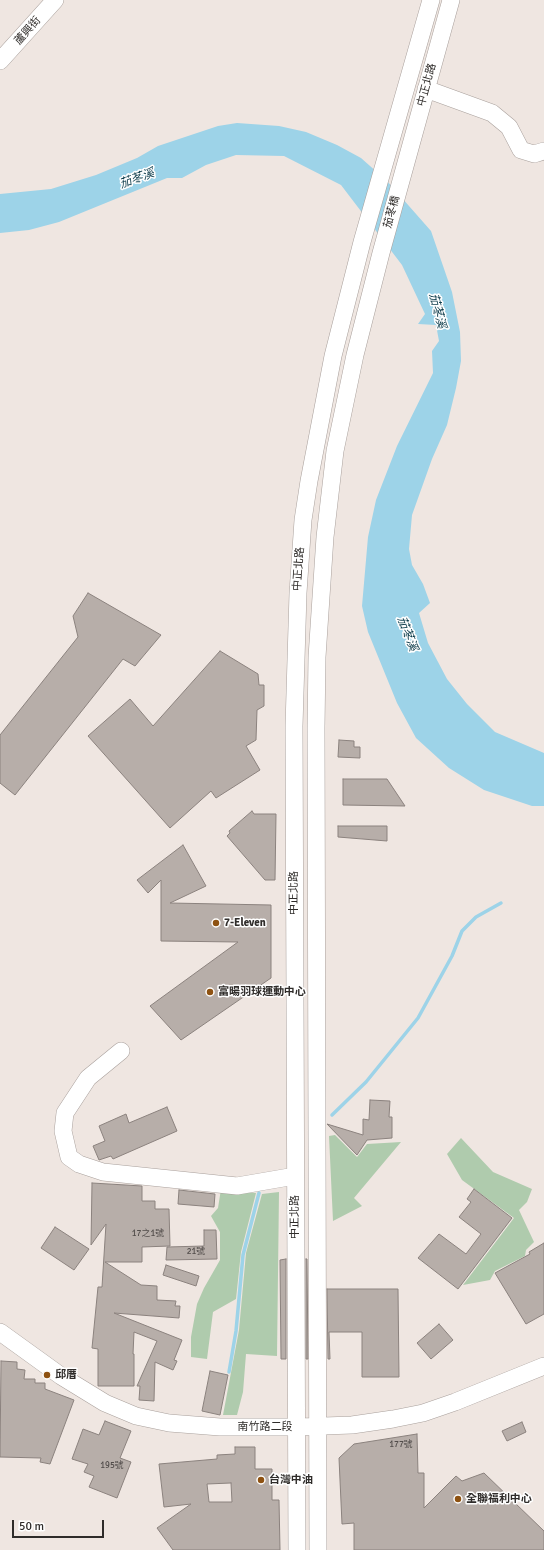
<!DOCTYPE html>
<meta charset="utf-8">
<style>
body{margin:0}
#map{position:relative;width:544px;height:1550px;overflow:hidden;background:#efe6e1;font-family:Signika,sans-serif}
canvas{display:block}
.scale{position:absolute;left:12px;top:1520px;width:92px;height:18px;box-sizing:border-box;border:2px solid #2f2c2a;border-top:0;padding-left:5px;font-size:12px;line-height:14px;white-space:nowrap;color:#2f2c2a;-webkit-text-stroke:3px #fff;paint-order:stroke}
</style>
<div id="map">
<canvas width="544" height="1550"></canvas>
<div class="scale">50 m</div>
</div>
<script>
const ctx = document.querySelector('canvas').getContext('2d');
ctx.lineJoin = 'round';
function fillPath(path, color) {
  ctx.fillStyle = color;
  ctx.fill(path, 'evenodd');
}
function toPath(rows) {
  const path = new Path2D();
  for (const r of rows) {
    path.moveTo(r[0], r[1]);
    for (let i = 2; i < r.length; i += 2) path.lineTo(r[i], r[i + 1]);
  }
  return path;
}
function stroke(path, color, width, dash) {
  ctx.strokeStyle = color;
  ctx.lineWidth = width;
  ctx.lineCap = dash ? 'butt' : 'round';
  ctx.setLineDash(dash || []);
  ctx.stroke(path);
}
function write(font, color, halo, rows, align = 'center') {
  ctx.font = font + ' Signika,"Noto Sans TC",sans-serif';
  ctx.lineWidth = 3;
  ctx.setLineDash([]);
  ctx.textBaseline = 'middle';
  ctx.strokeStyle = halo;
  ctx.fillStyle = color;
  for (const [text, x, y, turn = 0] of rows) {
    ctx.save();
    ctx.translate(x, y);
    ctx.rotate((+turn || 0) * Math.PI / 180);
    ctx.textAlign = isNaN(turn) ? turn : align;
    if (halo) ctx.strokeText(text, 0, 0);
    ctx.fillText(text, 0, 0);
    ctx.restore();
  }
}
fillPath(toPath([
 [335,1135,357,1157,367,1144,401,1142,354,1198,362,1206,333,1221,329,1136],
 [461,1138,493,1172,532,1189,527,1202,519,1210,534,1242,526,1250,525,1256,495,1271,490,1280,463,1285,514,1218,462,1180,447,1154],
 [221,1189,256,1193,241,1252,236,1299,213,1312,207,1359,191,1357,191,1337,197,1304,204,1288,220,1260,220,1232,211,1216,218,1208],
 [279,1192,277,1356,246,1354,243,1392,237,1415,223,1415,239,1330,246,1253,262,1194]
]), '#afcbad');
fillPath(toPath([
 [237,123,279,126,306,132,337,145,361,158,387,181,431,231,452,292,460,332,461,361,456,388,447,425,432,459,412,515,409,549,412,565,423,584,430,603,419,613,428,643,447,679,467,704,495,732,544,753,544,806,532,806,484,790,449,768,416,738,397,703,368,632,362,606,368,537,376,500,397,446,433,373,432,351,439,341,436,325,418,324,425,314,402,265,341,185,284,156,236,155,206,165,182,178,167,178,59,222,29,230,0,233,0,194,51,189,96,175,137,158,158,146,218,126]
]), '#9dd3e8');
stroke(toPath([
 [332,1115,366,1082,418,1018,452,956,462,931,476,917,501,903],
 [229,1372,236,1331,243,1255,259,1193]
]), '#9dd3e8', 3.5);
const building = toPath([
 [88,593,161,635,135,666,123,659,15,795,0,783,0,735,78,637,73,616,88,593],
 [220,651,258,674,259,685,264,685,264,706,257,710,256,740,246,746,260,770,216,798,211,791,170,828,88,736,130,699,153,726,220,651],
 [339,740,354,741,354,747,360,747,360,758,338,757,339,740],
 [343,779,387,779,405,806,343,805,343,779],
 [252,811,254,814,276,814,275,880,265,880,227,836,230,833,229,831,252,811],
 [338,826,387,826,387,841,338,837,338,826],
 [183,845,206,886,170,903,271,905,271,978,181,1040,150,1006,238,942,161,941,161,880,148,893,137,880,183,845],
 [370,1100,390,1101,389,1117,392,1117,392,1138,367,1140,357,1155,327,1124,363,1135,363,1119,369,1120,370,1100],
 [167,1107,177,1131,113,1159,111,1156,99,1160,93,1146,105,1141,99,1126,126,1114,129,1123,167,1107],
 [92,1183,142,1186,142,1201,155,1201,155,1209,169,1209,170,1246,142,1247,142,1262,105,1262,141,1285,157,1286,157,1300,176,1301,175,1306,180,1306,179,1318,114,1313,182,1340,174,1360,177,1361,173,1370,155,1362,154,1401,139,1400,140,1386,137,1386,157,1341,134,1332,133,1354,134,1354,134,1386,98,1386,98,1349,92,1348,98,1287,102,1287,106,1224,91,1245,92,1183],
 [474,1189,512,1218,458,1289,418,1258,439,1234,466,1254,481,1234,459,1217,471,1202,467,1199,474,1189],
 [179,1190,215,1194,214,1207,178,1204,179,1190],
 [55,1227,89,1249,74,1270,41,1248,55,1227],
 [204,1230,216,1230,217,1259,166,1260,167,1247,204,1246,204,1230],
 [544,1243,544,1314,526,1324,495,1273,530,1254,529,1252,544,1243],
 [286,1259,286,1359,281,1359,280,1260,286,1259],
 [306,1259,307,1259,308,1359,306,1359,306,1259],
 [166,1265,199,1276,196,1286,163,1275,166,1265],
 [327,1289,398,1289,399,1377,362,1377,362,1332,329,1332,330,1359,328,1359,327,1289],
 [439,1324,453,1340,431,1359,417,1343,439,1324],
 [1,1361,17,1362,17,1369,25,1370,24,1379,35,1379,35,1383,45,1383,45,1389,74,1400,50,1464,40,1462,41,1458,0,1457,1,1361],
 [210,1371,228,1375,220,1415,202,1411,210,1371],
 [105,1421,131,1431,120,1458,131,1462,117,1498,89,1487,94,1476,84,1472,88,1464,72,1459,83,1429,99,1435,105,1421],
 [522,1422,526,1432,507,1441,502,1431,522,1422],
 [417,1434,418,1473,424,1473,424,1508,456,1476,462,1481,484,1473,544,1531,544,1550,354,1550,354,1523,342,1524,339,1458,354,1444,417,1434],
 [235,1447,255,1447,255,1469,272,1469,272,1500,279,1500,280,1550,173,1550,157,1528,191,1504,164,1507,159,1464,217,1459,217,1455,235,1454,235,1447],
 [231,1483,232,1502,209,1502,207,1484,231,1483]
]);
fillPath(building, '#b7aea9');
stroke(building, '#8b827e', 1);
const minor = toPath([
 [0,61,55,0],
 [426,89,492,113,509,127,521,150,534,154,544,151],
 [121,1051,88,1078,65,1113,63,1131,69,1157,79,1164,103,1172,237,1186,295,1176],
 [0,1332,61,1376,105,1403,136,1416,169,1423,220,1427,296,1427,352,1425,393,1419,423,1413,455,1402,544,1366],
 [297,1550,294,726,298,593,303,520,309,481,333,356,362,242,431,0],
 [318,1550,316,728,317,657,325,537,335,451,355,355,381,253,451,0]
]);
stroke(minor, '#a9a09c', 18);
stroke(minor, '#fff', 17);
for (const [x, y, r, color] of [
 [216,923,4,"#8e5212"],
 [210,992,4,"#8e5212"],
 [47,1375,4,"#8e5212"],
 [261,1480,4,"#8e5212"],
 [458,1499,4,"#8e5212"]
]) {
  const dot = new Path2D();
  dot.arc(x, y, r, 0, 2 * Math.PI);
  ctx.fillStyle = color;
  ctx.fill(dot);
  stroke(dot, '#fff', 1.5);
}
write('9px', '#514c4a', null, [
 ["17之1號",148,1234],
 ["21號",196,1252],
 ["177號",401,1445],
 ["195號",112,1466]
]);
write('11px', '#2f2c2a', '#fff', [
 ["蘆興街",28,31,-49],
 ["中正北路",427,85,-75],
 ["茄苳橋",392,212,-75],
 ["中正北路",299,569,-86],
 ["中正北路",294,893,-90],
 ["中正北路",295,1217,-90],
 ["南竹路二段",265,1427]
]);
write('bold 11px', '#2f2c2a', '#fff', [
 ["7-Eleven",224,923],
 ["富暘羽球運動中心",218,992],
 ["邱厝",55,1375],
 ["台灣中油",269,1480],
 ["全聯福利中心",466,1499]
], 'left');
write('italic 12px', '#0d3c4b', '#fff', [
 ["茄苳溪",137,179,-20],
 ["茄苳溪",437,311,76],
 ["茄苳溪",407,634,69]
]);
</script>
